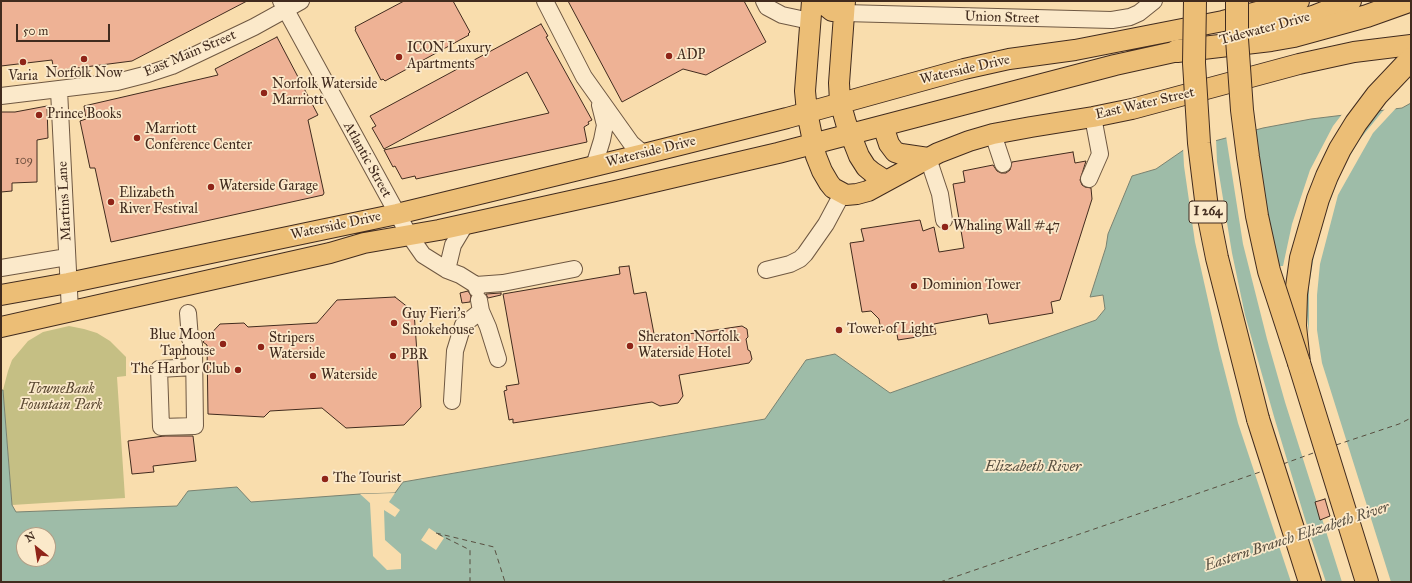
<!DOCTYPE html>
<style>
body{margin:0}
#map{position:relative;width:1412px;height:583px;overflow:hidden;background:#f9ddad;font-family:"IM FELL Great Primer",serif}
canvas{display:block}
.frame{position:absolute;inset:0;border:2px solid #412b1e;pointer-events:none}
.north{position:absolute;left:16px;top:527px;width:40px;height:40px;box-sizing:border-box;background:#fbe9ca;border:1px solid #b19d85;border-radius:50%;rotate:330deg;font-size:11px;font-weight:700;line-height:16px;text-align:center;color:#412b1e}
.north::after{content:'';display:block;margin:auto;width:14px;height:18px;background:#8f2418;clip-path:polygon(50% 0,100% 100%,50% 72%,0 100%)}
.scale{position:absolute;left:16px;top:24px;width:94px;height:18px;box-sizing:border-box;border:2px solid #412b1e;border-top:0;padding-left:5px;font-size:12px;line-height:14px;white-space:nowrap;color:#412b1e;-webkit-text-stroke:3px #fbe9ca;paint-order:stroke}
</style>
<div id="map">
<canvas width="1412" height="583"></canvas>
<div class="frame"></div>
<div class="north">N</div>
<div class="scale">50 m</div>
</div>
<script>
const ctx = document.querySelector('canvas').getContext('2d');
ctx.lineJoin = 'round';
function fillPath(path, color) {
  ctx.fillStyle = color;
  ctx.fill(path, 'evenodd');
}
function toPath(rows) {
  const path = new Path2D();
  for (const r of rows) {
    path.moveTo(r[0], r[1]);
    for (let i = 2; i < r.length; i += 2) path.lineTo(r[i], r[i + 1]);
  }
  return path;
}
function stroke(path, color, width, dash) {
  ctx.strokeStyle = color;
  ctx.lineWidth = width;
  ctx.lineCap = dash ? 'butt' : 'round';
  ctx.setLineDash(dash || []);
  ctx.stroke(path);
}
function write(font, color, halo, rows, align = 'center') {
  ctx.font = font + ' "IM FELL Great Primer",serif';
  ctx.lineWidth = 3.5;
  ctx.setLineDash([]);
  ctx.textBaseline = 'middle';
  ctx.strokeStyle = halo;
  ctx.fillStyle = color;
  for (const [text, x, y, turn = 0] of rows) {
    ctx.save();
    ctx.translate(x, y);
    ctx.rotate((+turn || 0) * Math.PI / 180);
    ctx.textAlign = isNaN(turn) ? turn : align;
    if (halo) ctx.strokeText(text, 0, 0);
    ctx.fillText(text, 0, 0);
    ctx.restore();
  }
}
fillPath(toPath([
 [69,326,84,329,97,333,110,341,126,357,126,376,117,377,125,498,12,505,3,390,8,371,12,360,28,341,43,332]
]), '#c5bf84');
const water = toPath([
 [1411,103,1411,582,1,582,1,390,3,390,12,505,16,512,177,506,188,491,237,487,251,502,360,494,395,493,403,482,765,419,806,360,835,354,890,393,1096,320,1105,309,1103,295,1090,297,1106,247,1108,234,1132,176,1156,169,1185,149,1263,128,1311,119,1402,108,1411,103],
 [24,535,48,535,48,559,24,559,24,535]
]);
fillPath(water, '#9ebca8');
stroke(water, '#798271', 1);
fillPath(toPath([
 [1398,106,1373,133,1338,195,1320,264,1317,295,1317,330,1322,363,1391,582,1342,582,1285,402,1267,339,1243,244,1226,136,1251,129,1277,266,1283,266,1292,224,1310,170,1333,126,1343,113,1377,109,1329,188,1308,265,1306,307,1309,333,1309,286,1317,236,1342,169,1360,139,1382,112,1386,108],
 [1216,138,1217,162,1232,253,1245,315,1275,420,1305,519,1326,582,1291,582,1238,423,1219,349,1195,242,1184,166,1183,147],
 [395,493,389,502,400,510,395,517,384,510,385,540,401,554,401,569,387,570,373,556,370,503,360,494],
 [429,528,444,538,436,550,421,540]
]), '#f9ddad');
stroke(toPath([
 [1336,445,1399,424,1411,418],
 [1283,464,1316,452],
 [436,533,494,547,505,582],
 [438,534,470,550,470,582],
 [940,582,1263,471]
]), '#584f40', 1, [5, 4]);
const building = toPath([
 [1,1,247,1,132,61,54,71,52,60,1,66,1,1],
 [404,1,453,1,470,32,468,34,469,35,385,81,383,79,381,80,355,30,356,29,355,27,404,1],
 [568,1,744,1,766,42,706,75,683,69,622,102,568,1],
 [541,24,548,36,546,37,592,120,588,122,589,124,584,127,587,142,416,179,415,176,402,179,395,166,393,167,384,150,549,113,527,72,384,149,372,128,376,126,370,116,541,24],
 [277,37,318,115,308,120,324,193,323,195,111,242,95,168,90,168,80,121,86,119,84,106,218,75,215,69,277,37],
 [47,106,48,138,37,140,37,182,12,183,12,191,1,192,1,112,15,112,47,106],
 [1073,152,1075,163,1086,161,1080,180,1082,185,1085,187,1091,188,1092,199,1060,300,1051,302,1053,313,989,324,987,314,934,324,936,334,898,340,896,328,881,331,879,319,871,311,862,312,850,243,864,241,861,229,920,220,923,231,934,227,939,252,964,248,953,184,965,182,963,171,993,165,997,171,1001,173,1006,173,1010,170,1012,162,1073,152],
 [629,266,634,294,646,292,655,339,742,326,747,329,748,337,746,339,748,350,750,351,752,359,749,363,679,375,683,396,678,403,660,406,652,402,513,423,513,419,509,420,504,391,507,390,506,386,519,384,503,294,620,274,619,267,629,266],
 [468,291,471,296,470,302,462,303,460,293,468,291],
 [501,293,501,295,488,298,486,294,501,293],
 [395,297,414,312,421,407,404,425,346,428,322,408,270,411,264,417,208,414,207,345,203,342,220,324,244,323,248,327,317,323,337,300,395,297],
 [164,436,193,436,196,461,153,466,154,472,132,474,128,441,164,436],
 [1325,499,1330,516,1320,520,1315,502,1325,499]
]);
fillPath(building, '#eeb295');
stroke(building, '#412b1e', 1);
const minor = toPath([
 [281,1,409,235,423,255,447,270,460,275,476,285,477,289],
 [545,1,584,77,631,143,644,154],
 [764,1,767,7,782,15,810,21],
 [844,13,1112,20,1130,17,1139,13,1154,1],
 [59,90,70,311],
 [1,96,117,82,148,74,172,66,254,27,301,1],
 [993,134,1003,164],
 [928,158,940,194,944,220],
 [594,166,602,140,605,125,600,105],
 [1089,179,1100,154,1093,117],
 [1,268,67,257],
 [447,270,453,245,465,225],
 [766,270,790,264,800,259,805,254,826,224,842,194],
 [476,285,503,283,574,269],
 [481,311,488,327,498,359],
 [188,313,190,339,194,344,194,348,195,426,161,427,159,369,194,367],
 [452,401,455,351,463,325,481,311,479,300]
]);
const major = toPath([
 [812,1,805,91,807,112,816,156,822,171,829,183,833,188,846,195,857,194,868,191,938,153,969,141,993,134,1031,127,1093,117,1132,109,1299,64,1354,52,1411,45],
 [825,1,827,7,832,11,844,13],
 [845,1,839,83,840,102,846,123,859,156,866,167,872,172,886,181],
 [1239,36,1313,16,1351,1],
 [883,126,889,144,895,152,901,154,928,158],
 [1,295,68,283,397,214,644,154,787,118,964,69,1009,59,1075,50,1223,21,1299,1],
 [1,327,330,253,364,243,439,230,611,192,778,153,1115,65,1192,48]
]);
const highway = toPath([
 [1177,51,1271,40,1294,36,1367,16,1409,1],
 [1258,419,1310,582],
 [1367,582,1299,363,1295,326,1296,294,1301,258,1318,199,1327,176,1340,149,1356,123,1377,95,1411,59]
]);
stroke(minor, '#6f5842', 18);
stroke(major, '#412b1e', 22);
stroke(highway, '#412b1e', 24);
stroke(minor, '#fbe9ca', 16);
stroke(major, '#ecbe76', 20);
stroke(highway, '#ecbe76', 22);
const highwayBridge = toPath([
 [1195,1,1194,63,1199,143,1207,208,1217,258,1258,419],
 [1237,1,1237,39,1242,110,1248,157,1257,216,1269,271,1299,363]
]);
stroke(highwayBridge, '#412b1e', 24, []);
stroke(highwayBridge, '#ecbe76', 22);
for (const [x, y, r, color] of [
 [669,56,4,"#8f2418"],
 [399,57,4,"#8f2418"],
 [84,59,4,"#8f2418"],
 [23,62,4,"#8f2418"],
 [264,93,4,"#8f2418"],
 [39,115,4,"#8f2418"],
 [137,138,4,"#8f2418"],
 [211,187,4,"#8f2418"],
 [111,202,4,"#8f2418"],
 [945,227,4,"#8f2418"],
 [914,286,4,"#8f2418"],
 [394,323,4,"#8f2418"],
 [839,330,4,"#8f2418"],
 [223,344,4,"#8f2418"],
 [630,346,4,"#8f2418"],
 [261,347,4,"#8f2418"],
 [393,356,4,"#8f2418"],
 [238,370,4,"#8f2418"],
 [313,376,4,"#8f2418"],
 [325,479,4,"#8f2418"]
]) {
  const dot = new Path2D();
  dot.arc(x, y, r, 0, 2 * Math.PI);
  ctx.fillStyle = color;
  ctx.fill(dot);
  stroke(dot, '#fbe9ca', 1.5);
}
write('12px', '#6c4d3c', null, [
 ["109",24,161]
]);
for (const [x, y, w] of [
 [1208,212,38]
]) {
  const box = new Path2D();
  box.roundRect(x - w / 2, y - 11, w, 22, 3);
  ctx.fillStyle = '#fbe9ca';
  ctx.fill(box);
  stroke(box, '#412b1e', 1);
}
write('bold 13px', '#412b1e', null, [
 ["I 264",1208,212]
]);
write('14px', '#412b1e', '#fbe9ca', [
 ["Union Street",1002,18,2],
 ["Tidewater Drive",1265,29,-15],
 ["East Main Street",190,54,-23],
 ["Waterside Drive",965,70,-13],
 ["East Water Street",1145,104,-13],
 ["Waterside Drive",651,152,-14],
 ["Atlantic Street",367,160,61],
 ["Martins Lane",65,201,-93],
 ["Waterside Drive",336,226,-12]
]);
write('14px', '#412b1e', '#fbe9ca', [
 ["ICON Luxury",407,49],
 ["Apartments",407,65],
 ["ADP",677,56],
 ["Norfolk Now",84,74,"center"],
 ["Varia",23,77,"center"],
 ["Norfolk Waterside",272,85],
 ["Marriott",272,101],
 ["Prince Books",47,115],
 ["Marriott",145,130],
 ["Conference Center",145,146],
 ["Waterside Garage",219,187],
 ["Elizabeth",119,194],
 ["River Festival",119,210],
 ["Whaling Wall #47",953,227],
 ["Dominion Tower",922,286],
 ["Guy Fieri's",402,315],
 ["Smokehouse",402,331],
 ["Tower of Light",847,330],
 ["Blue Moon",215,336,"right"],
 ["Taphouse",215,352,"right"],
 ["Sheraton Norfolk",638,338],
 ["Waterside Hotel",638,354],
 ["Stripers",269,339],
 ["Waterside",269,355],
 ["PBR",401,356],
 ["The Harbor Club",230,370,"right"],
 ["Waterside",321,376],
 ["The Tourist",333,479]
], 'left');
write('italic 14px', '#5b4932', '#fbe9ca', [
 ["TowneBank",61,390],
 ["Fountain Park",61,406]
]);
write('italic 15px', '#584f40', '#fbe9ca', [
 ["Elizabeth River",1033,467],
 ["Eastern Branch Elizabeth River",1297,537,-18]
]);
</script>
